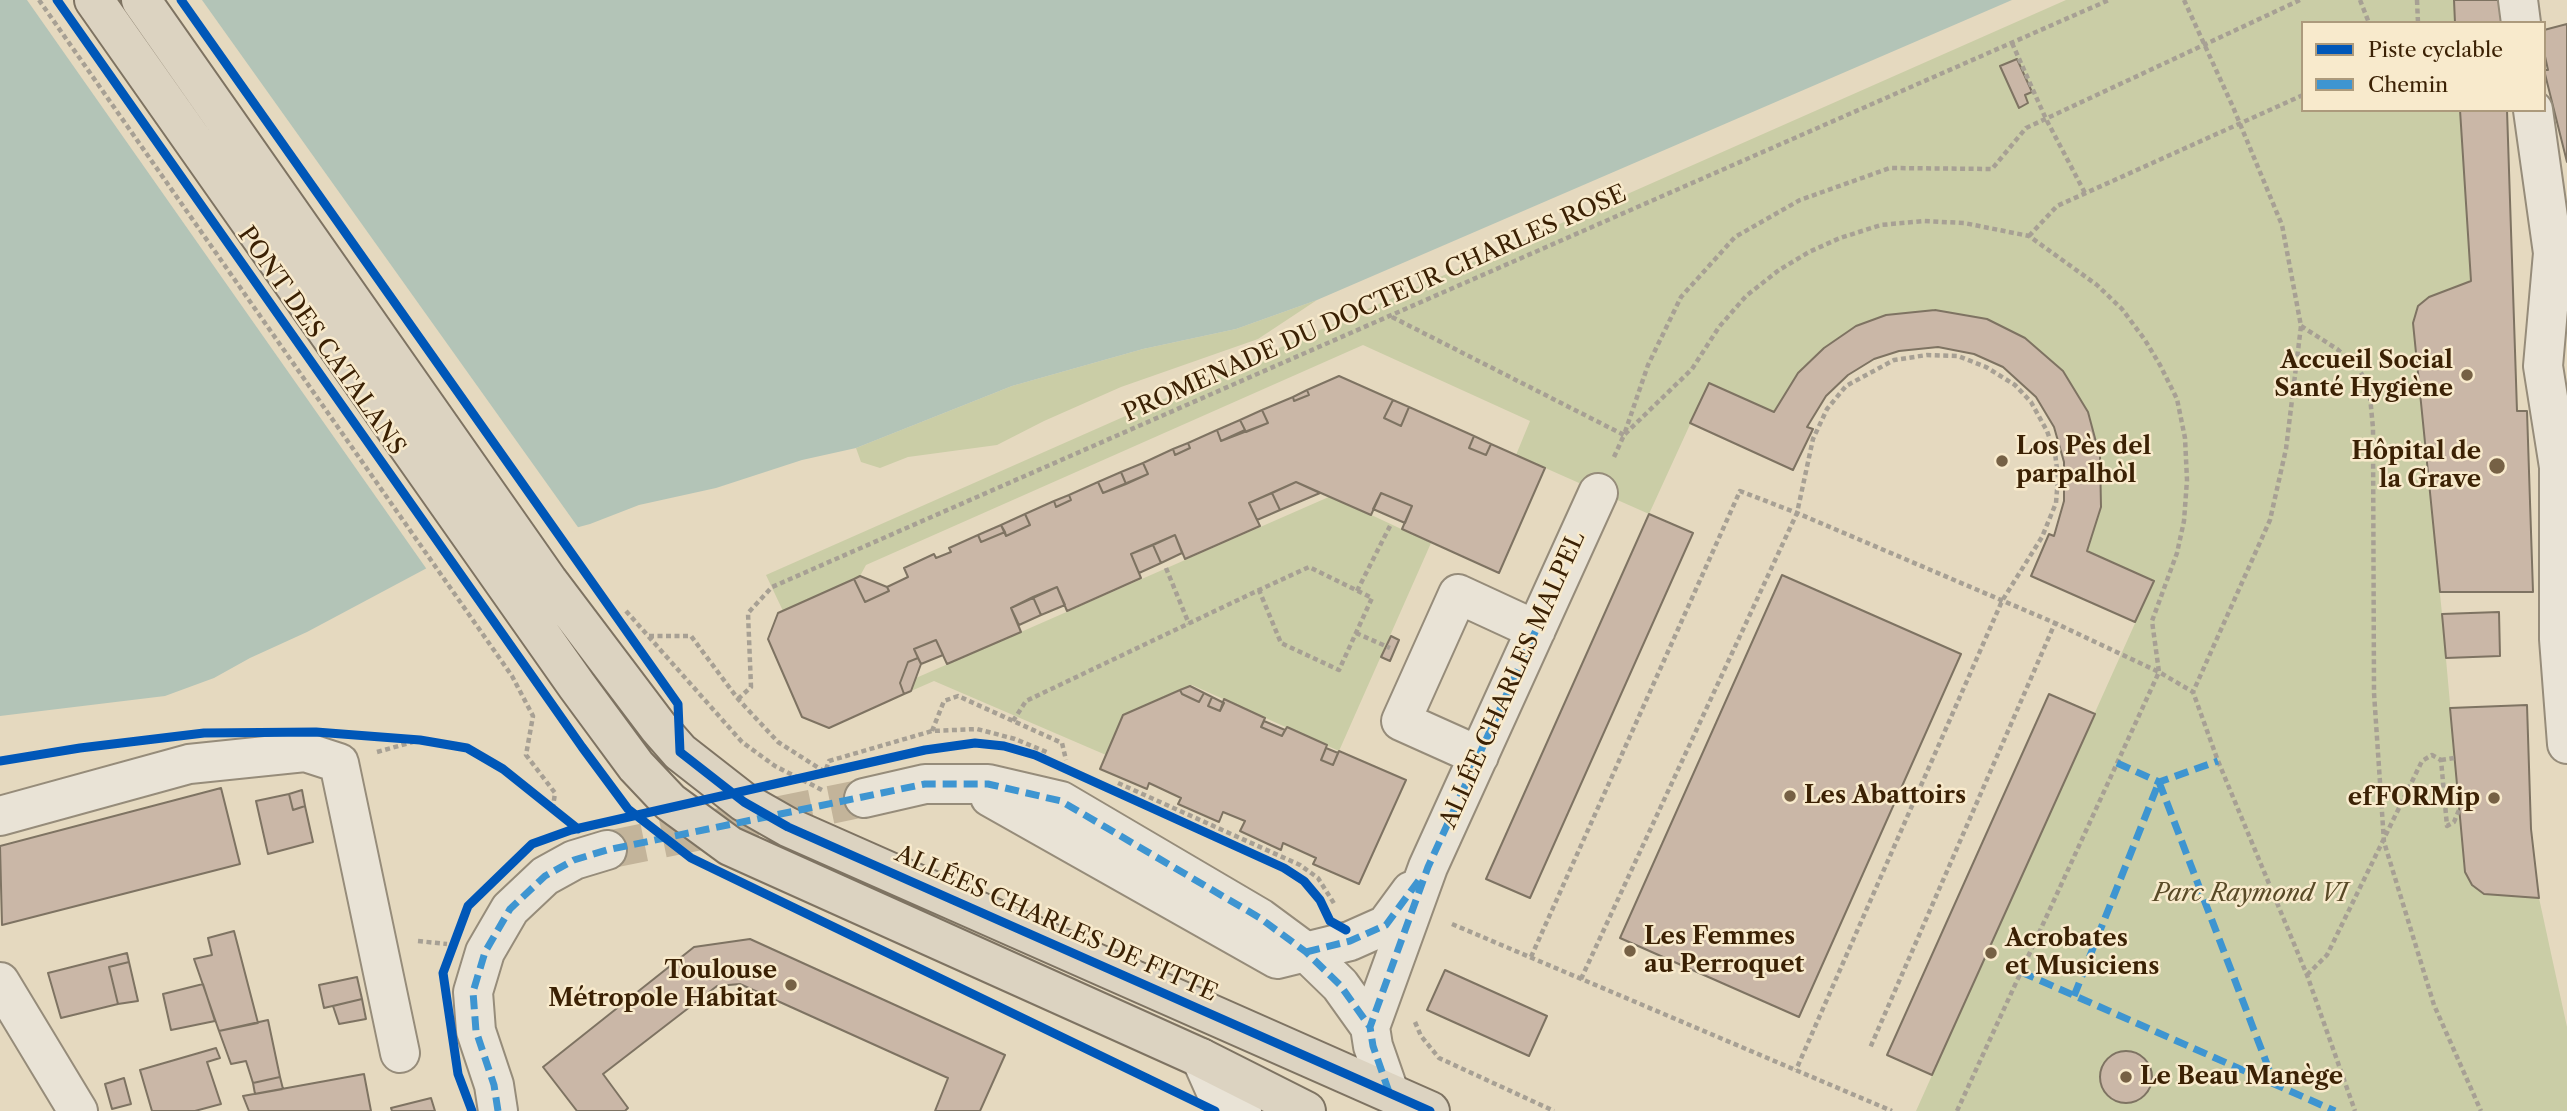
<!DOCTYPE html>
<meta charset="utf-8">
<style>
body{margin:0}
#map{position:relative;width:2567px;height:1111px;overflow:hidden;background:#e5d9bf;font-family:"Libre Caslon Text",serif}
canvas{display:block}
.legend{position:absolute;left:2301px;top:21px;width:245px;height:91px;box-sizing:border-box;background:#f8eacc;border:2px solid #ac9a7c;margin:0;padding:9px 12px;list-style:none;font-size:21px;color:#3b2104}
.legend li{display:flex;align-items:center;gap:14px;height:35px}
.legend b{width:35px;border:2px solid #ac9a7c}
</style>
<div id="map">
<canvas width="2567" height="1111"></canvas>
<ul class="legend">
<li><b style="height:9px;background:#0057b8"></b>Piste cyclable</li>
<li><b style="height:9px;background:#3e95d1"></b>Chemin</li>
</ul>
</div>
<script>
const ctx = document.querySelector('canvas').getContext('2d');
ctx.lineJoin = 'round';
function fillPath(path, color) {
  ctx.fillStyle = color;
  ctx.fill(path, 'evenodd');
}
function toPath(rows) {
  const path = new Path2D();
  for (const r of rows) {
    if (r.length === 3) {
      path.moveTo(r[0] + r[2], r[1]);
      path.arc(r[0], r[1], r[2], 0, 2 * Math.PI);
      continue;
    }
    path.moveTo(r[0], r[1]);
    for (let i = 2; i < r.length; i += 2) path.lineTo(r[i], r[i + 1]);
  }
  return path;
}
function stroke(path, color, width, dash) {
  ctx.strokeStyle = color;
  ctx.lineWidth = width;
  ctx.lineCap = dash ? 'butt' : 'round';
  ctx.setLineDash(dash || []);
  ctx.stroke(path);
}
function write(font, color, halo, rows, align = 'center') {
  ctx.font = font + ' "Libre Caslon Text",serif';
  ctx.lineWidth = 5;
  ctx.setLineDash([]);
  ctx.textBaseline = 'middle';
  ctx.strokeStyle = halo;
  ctx.fillStyle = color;
  for (const [text, x, y, turn = 0] of rows) {
    ctx.save();
    ctx.translate(x, y);
    ctx.rotate((+turn || 0) * Math.PI / 180);
    ctx.textAlign = isNaN(turn) ? turn : align;
    if (halo) ctx.strokeText(text, 0, 0);
    ctx.fillText(text, 0, 0);
    ctx.restore();
  }
}
fillPath(toPath([
 [2066,0,2454,0,2455,23,2303,23,2303,110,2460,110,2471,281,2429,297,2418,306,2413,323,2442,614,2465,872,2472,885,2484,894,2539,898,2567,1027,2567,1111,1916,1111,2154,581,2087,551,2101,507,2100,457,2088,412,2062,371,2025,338,1987,319,1935,310,1886,315,1824,348,1798,373,1774,412,1709,383,1649,514,1516,455,1530,421,1363,345,866,565,860,576,783,611,766,575],
 [1317,300,1258,339,1121,387,1044,421,997,445,908,457,880,468,861,462,856,448,1012,386,1143,349,1236,329],
 [1331,496,1431,543,1339,751,1192,685,1180,690,1106,755,934,681,911,691,916,678]
]), '#cacda6');
fillPath(toPath([
 [0,0,2012,0,1317,300,1236,329,1143,349,1012,386,856,448,802,460,716,488,639,505,590,524,427,568,307,632,250,658,214,678,165,696,0,716]
]), '#b3c4b7');
fillPath(toPath([
 [27,0,202,0,580,530,428,571]
]), '#e5d9bf');
const building = toPath([
 [2454,0,2500,0,2502,23,2455,23,2454,0],
 [2567,24,2567,162,2544,70,2548,70,2544,52,2544,30,2567,24],
 [2017,59,2032,92,2025,95,2028,103,2019,108,2000,66,2017,59],
 [2460,110,2507,110,2517,411,2527,411,2533,592,2440,592,2413,323,2418,306,2429,297,2471,281,2460,110],
 [1935,310,1987,319,2025,338,2063,371,2088,412,2100,457,2101,507,2087,551,2154,581,2135,622,2031,576,2049,534,2054,536,2064,501,2064,462,2054,427,2036,397,2003,367,1974,354,1938,347,1899,351,1874,359,1848,375,1826,396,1807,427,1813,429,1793,470,1690,423,1709,383,1774,412,1798,373,1824,348,1856,326,1886,315,1935,310],
 [1339,376,1393,400,1384,418,1401,426,1409,407,1474,436,1469,448,1486,455,1491,444,1545,468,1499,573,1402,529,1412,506,1381,493,1371,515,1296,482,1249,503,1260,526,1185,559,1175,535,1131,554,1141,578,1067,611,1057,587,1011,608,1021,632,947,664,936,640,914,649,918,658,908,662,900,683,904,694,829,728,802,717,768,639,778,613,854,579,865,602,889,591,887,587,908,577,904,568,934,554,936,558,951,552,949,548,978,535,981,542,1005,532,1006,536,1030,525,1025,514,1054,501,1056,507,1071,500,1069,495,1098,482,1103,493,1148,474,1143,463,1173,449,1175,455,1190,448,1188,443,1217,430,1221,441,1268,423,1262,410,1293,397,1294,401,1309,395,1307,390,1339,376],
 [1307,390,1309,395,1294,401,1293,397,1307,390],
 [1393,400,1409,407,1401,426,1384,418,1393,400],
 [1262,410,1268,423,1246,432,1240,420,1262,410],
 [1240,420,1245,430,1221,441,1217,430,1240,420],
 [1474,436,1491,444,1486,455,1469,448,1474,436],
 [1188,443,1190,448,1175,455,1173,449,1188,443],
 [1143,463,1148,474,1126,484,1121,472,1143,463],
 [1121,472,1126,484,1103,493,1098,482,1121,472],
 [1296,482,1320,493,1280,510,1272,493,1296,482],
 [1272,493,1280,510,1257,520,1249,503,1272,493],
 [1381,493,1412,506,1405,523,1373,509,1381,493],
 [1069,495,1071,500,1056,507,1054,501,1069,495],
 [1025,514,1030,525,1006,536,1001,525,1025,514],
 [1649,514,1693,533,1530,898,1486,879,1649,514],
 [1001,525,1005,532,981,542,978,535,1001,525],
 [1175,535,1182,553,1161,563,1153,545,1175,535],
 [1153,545,1161,563,1139,573,1131,554,1153,545],
 [1782,575,1961,654,1799,1017,1620,938,1782,575],
 [860,576,887,587,889,591,865,602,854,579,860,576],
 [1057,587,1065,605,1041,615,1033,597,1057,587],
 [1033,597,1041,615,1019,625,1011,608,1033,597],
 [2499,612,2500,656,2446,658,2442,614,2499,612],
 [1391,636,1399,640,1390,661,1381,657,1391,636],
 [936,640,943,655,921,664,914,649,936,640],
 [918,658,921,664,911,691,904,694,900,683,908,662,918,658],
 [1190,686,1204,693,1199,702,1182,694,1180,690,1190,686],
 [1180,690,1182,694,1199,702,1204,693,1212,697,1208,706,1220,711,1224,699,1265,718,1261,727,1282,736,1287,727,1327,745,1321,760,1333,765,1339,751,1406,780,1359,884,1313,864,1316,858,1283,843,1281,850,1240,831,1245,821,1223,812,1219,822,1178,804,1181,798,1149,783,1147,789,1100,769,1123,715,1180,690],
 [2049,694,2095,714,1932,1075,1887,1055,2049,694],
 [1212,697,1224,703,1220,711,1208,706,1212,697],
 [2527,705,2531,829,2539,898,2484,894,2472,885,2465,872,2450,708,2527,705],
 [1264,721,1285,730,1282,736,1261,727,1264,721],
 [1326,748,1338,753,1333,765,1321,760,1326,748],
 [221,788,240,864,2,925,0,846,221,788],
 [302,790,305,806,293,810,289,794,302,790],
 [289,794,293,810,305,806,313,842,268,854,256,801,289,794],
 [234,931,258,1023,219,1031,194,959,212,955,208,938,234,931],
 [750,939,1005,1055,980,1111,935,1111,948,1078,740,984,717,986,603,1074,628,1108,625,1111,577,1111,543,1067,694,947,750,939],
 [127,953,129,962,109,967,118,1004,61,1018,48,973,127,953],
 [129,962,138,1001,118,1004,109,967,129,962],
 [1445,970,1547,1016,1529,1056,1427,1010,1445,970],
 [357,977,362,999,324,1008,319,985,357,977],
 [203,984,215,1021,171,1030,163,994,203,984],
 [362,999,366,1019,339,1024,333,1006,362,999],
 [268,1020,280,1077,253,1083,246,1061,231,1064,219,1031,268,1020],
 [216,1048,220,1058,207,1062,221,1104,195,1111,152,1111,140,1070,216,1048],
 [2126,1077,26],
 [364,1074,371,1111,249,1111,243,1096,364,1074],
 [280,1077,283,1089,255,1094,253,1083,280,1077],
 [124,1078,131,1104,112,1109,105,1084,124,1078],
 [431,1098,435,1111,392,1111,391,1108,431,1098]
]);
fillPath(building, '#cab7a7');
stroke(building, '#7e7362', 2);
stroke(toPath([
 [607,850,864,798]
]), '#c3b49a', 38, [38, 19]);
const minor = toPath([
 [2518,0,2521,23],
 [2533,110,2553,253,2543,366,2559,467,2559,639,2567,744],
 [1479,756,1401,721,1458,594,1536,630],
 [990,797,1277,959,1350,941,1386,925,1411,891],
 [864,798,925,784,988,784,1061,801,1260,918,1306,952,1340,985,1370,1027],
 [0,816,189,764,305,752,339,763,400,1053],
 [0,982,78,1111],
 [1201,1058,1217,1094,1242,1111],
 [1389,1092,1373,1046,1370,1027,1428,867,1598,493],
 [498,1111,494,1085,476,1031,473,992,485,952,510,909,545,876,574,860,607,850]
]);
const major = toPath([
 [94,0,577,686,636,766,670,802,730,846,1201,1058,1306,1111],
 [141,0,548,581,659,728,680,752,744,802,788,827,1430,1111]
]);
stroke(minor, '#968c7a', 42);
stroke(major, '#7e7362', 42);
stroke(toPath([
 [39,0,512,676,533,716,526,755,555,793,553,807],
 [2184,0,2233,107,2282,225,2301,326,2286,449,2270,520,2193,692],
 [2360,0,2369,23],
 [2417,0,2418,23],
 [2012,43,2046,119,2085,193],
 [2029,236,2057,206,2303,95],
 [1392,317,1624,435,1648,365,1681,297,1735,237,1800,200,1890,168,1992,169,2026,128,2300,0],
 [2301,326,2337,349,2358,368,2369,386,2373,428,2374,693,2384,842,2434,1005,2481,1111],
 [1614,457,1624,435,1692,369,1719,327,1746,296,1779,270,1809,252,1840,238,1881,225,1924,221,1964,223,2029,236,2097,285,2122,309,2145,340,2160,365,2177,399,2185,438,2187,480,2184,521,2177,553,2152,621,2159,672,2193,692,2218,761,2307,975,2355,1111],
 [1166,568,1189,624],
 [1357,591,1391,524],
 [626,611,742,742,775,766,824,791],
 [1356,633,1390,648],
 [649,636,691,636,738,699,778,742,825,772,829,761,932,731,977,729,1015,739,1049,753],
 [738,699,751,687,748,613,772,587,2109,0],
 [1013,721,1026,701,1259,590,1309,567,1372,598,1339,670,1281,643,1259,590],
 [932,731,944,701,958,696,1062,743,1066,760],
 [377,752,420,740],
 [2441,760,2454,758],
 [1118,783,1300,865,1318,878,1335,905],
 [1452,924,1892,1111],
 [418,941,447,944],
 [1531,957,1740,491,1797,513,2055,623,1870,1048],
 [2307,975,2327,955,2422,761,2432,755,2441,760,2447,826,2454,822,2459,810],
 [1581,979,1797,513,1813,439,1827,409,1846,386,1894,360,1927,355,1958,356,1986,367,2015,385,2031,402,2047,431,2055,453,2058,477,2056,503,2042,537,2002,601,1796,1070],
 [1415,1022,1421,1036,1439,1058,1554,1111],
 [1957,1111,2159,672,2055,623]
]), '#a7a094', 4.5, [5, 3.5]);
stroke(minor, '#e9e3d6', 38);
stroke(major, '#dcd3c1', 38);
stroke(toPath([
 [2117,763,2159,782,2218,761],
 [2159,782,2275,1085],
 [1306,952,1350,941,1386,925,1419,880],
 [2021,972,2335,1111],
 [2074,996,2159,782],
 [1389,1092,1373,1046,1370,1027,1428,867,1536,630],
 [498,1111,494,1085,476,1031,473,992,485,952,510,909,545,876,574,860,607,850,925,784,988,784,1061,801,1260,918,1306,952,1340,985,1370,1027]
]), '#3e95d1', 7, [14, 7]);
stroke(toPath([
 [57,0,582,747,628,809,691,858,1215,1111],
 [181,0,678,704,680,752,744,802,788,827,1430,1111],
 [0,761,80,748,204,733,316,732,420,740,467,748,503,769,578,829],
 [472,1111,458,1074,443,973,468,906,532,844,571,830,925,750,975,743,1004,746,1035,755,1284,868,1304,881,1320,900,1330,921,1346,930]
]), '#0057b8', 9);
for (const [x, y, r, color] of [
 [2467,375,7,"#766145"],
 [2002,461,7,"#766145"],
 [2497,466,9,"#766145"],
 [1790,796,7,"#766145"],
 [2494,798,7,"#766145"],
 [1630,951,7,"#766145"],
 [1991,953,7,"#766145"],
 [791,985,7,"#766145"],
 [2126,1077,7,"#766145"]
]) {
  const dot = new Path2D();
  dot.arc(x, y, r, 0, 2 * Math.PI);
  ctx.fillStyle = color;
  ctx.fill(dot);
  stroke(dot, '#f8eacc', 2.5);
}
write('24px', '#3b2104', '#f8eacc', [
 ["PROMENADE DU DOCTEUR CHARLES ROSE",1375,304,-24],
 ["PONT DES CATALANS",321,341,55],
 ["ALLÉE CHARLES MALPEL",1513,680,-66],
 ["ALLÉES CHARLES DE FITTE",1056,924,24]
]);
write('bold 24px', '#3b2104', '#f8eacc', [
 ["Accueil Social",2453,361,"right"],
 ["Santé Hygiène",2453,389,"right"],
 ["Los Pès del",2016,447],
 ["parpalhòl",2016,475],
 ["Hôpital de",2481,452,"right"],
 ["la Grave",2481,480,"right"],
 ["Les Abattoirs",1804,796],
 ["efFORMip",2480,798,"right"],
 ["Les Femmes",1644,937],
 ["au Perroquet",1644,965],
 ["Acrobates",2005,939],
 ["et Musiciens",2005,967],
 ["Toulouse",777,971,"right"],
 ["Métropole Habitat",777,999,"right"],
 ["Le Beau Manège",2140,1077]
], 'left');
write('italic 24px', '#594a27', '#f8eacc', [
 ["Parc Raymond VI",2250,894]
]);
</script>
